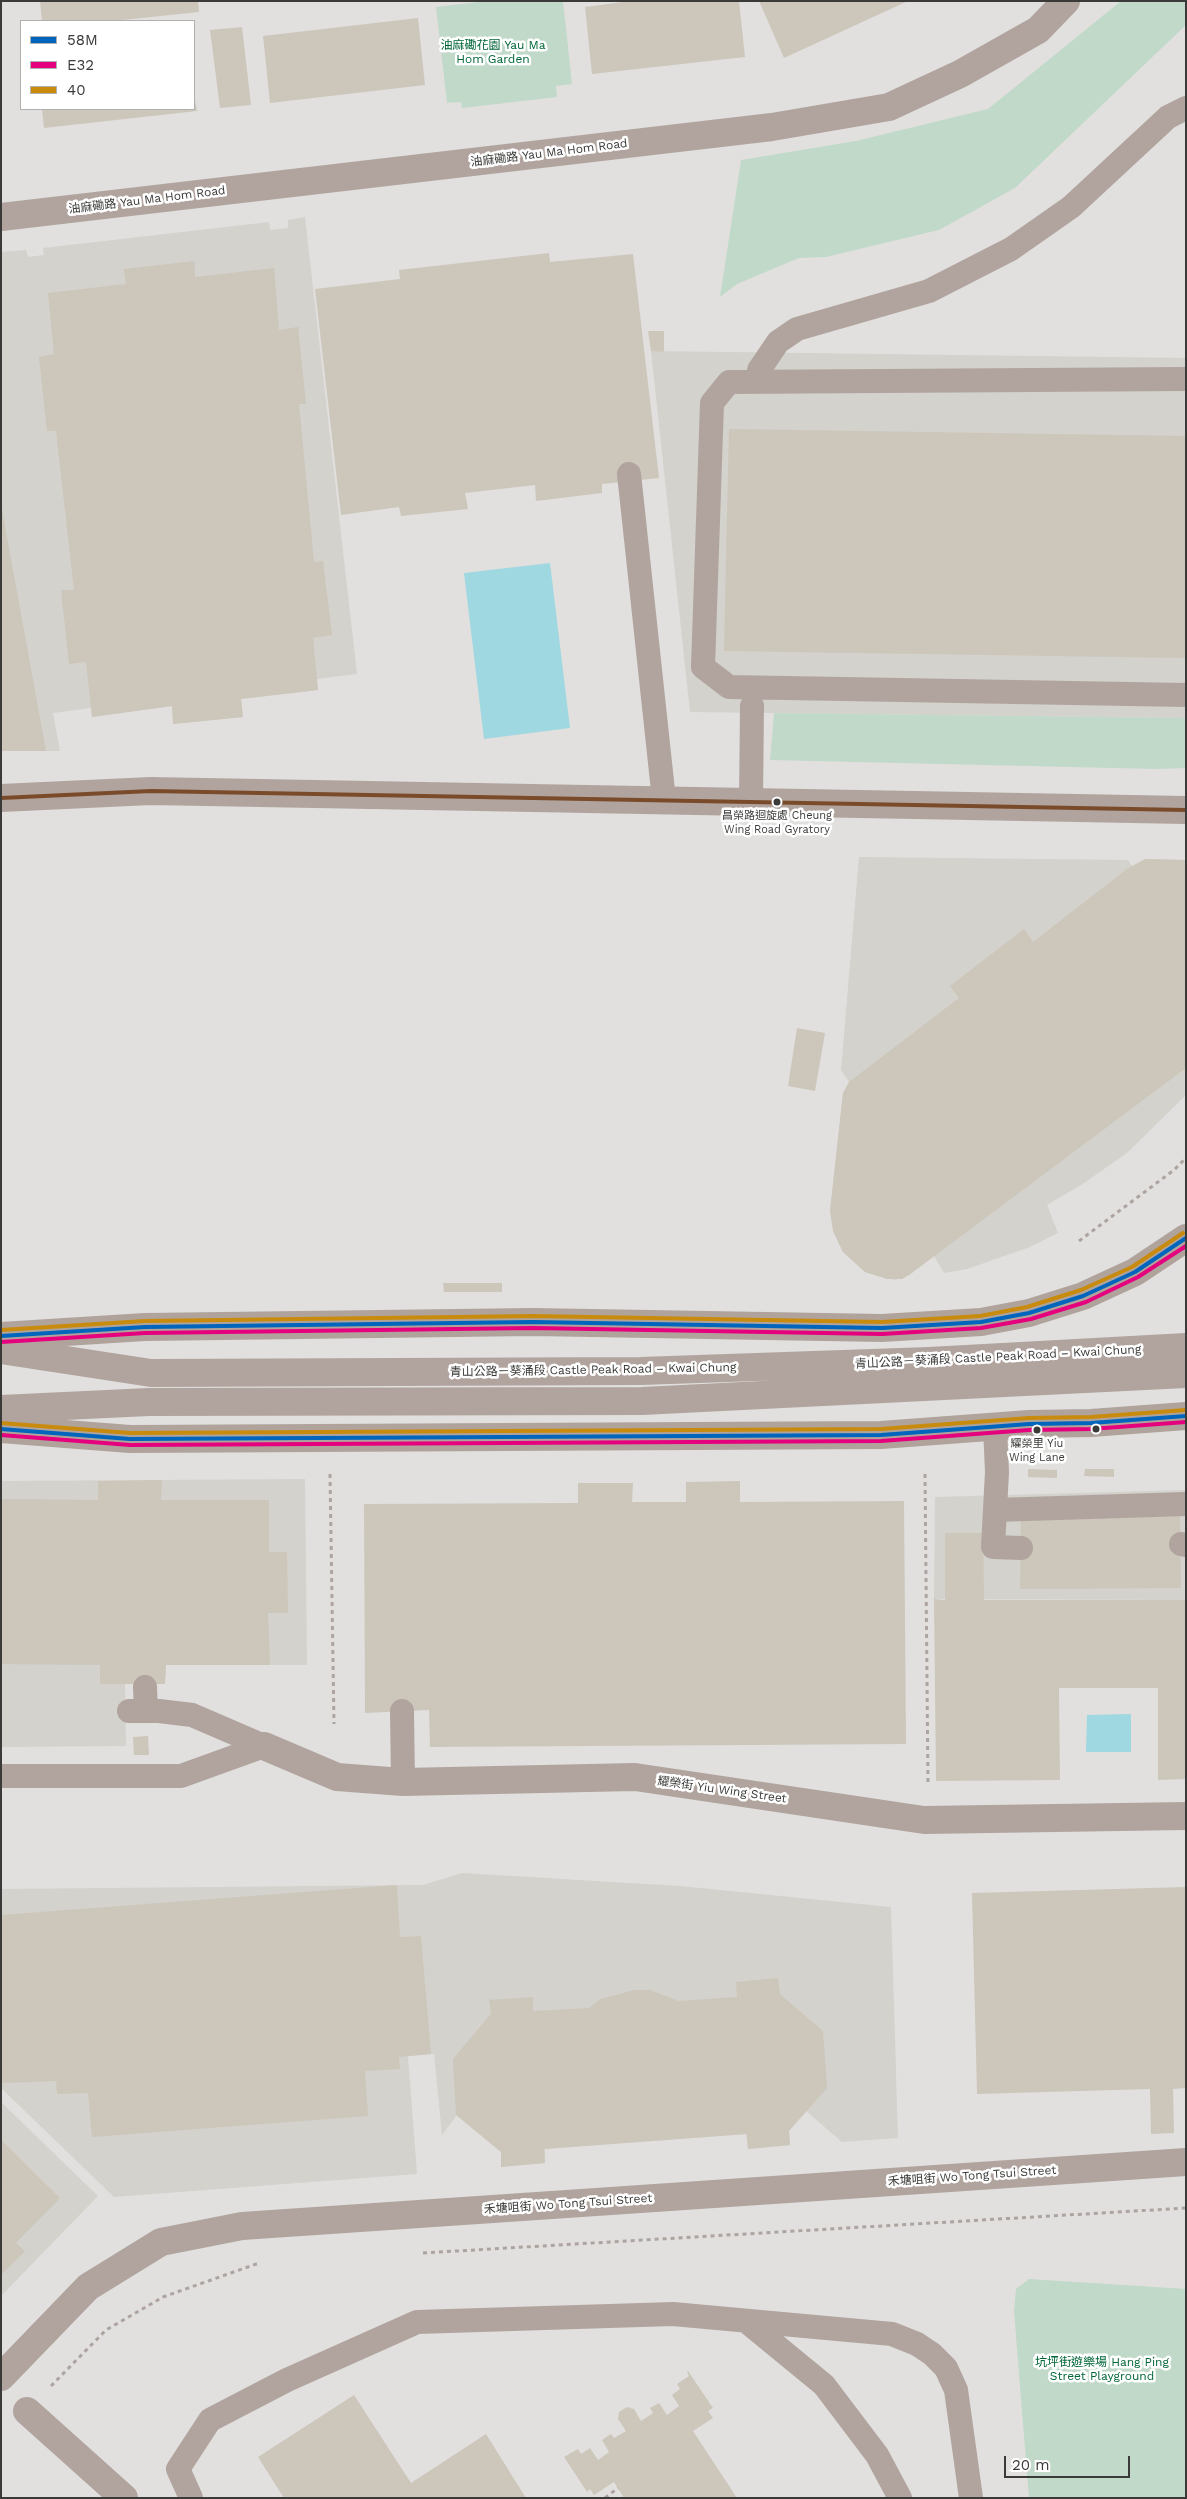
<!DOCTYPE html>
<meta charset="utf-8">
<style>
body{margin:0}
#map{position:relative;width:1187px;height:2499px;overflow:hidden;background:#e1e0df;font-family:"Work Sans",sans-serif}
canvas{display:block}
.frame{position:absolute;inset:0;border:2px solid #3a3a38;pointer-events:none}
.legend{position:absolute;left:20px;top:20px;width:175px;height:90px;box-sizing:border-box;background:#fff;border:1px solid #b0b0af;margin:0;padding:6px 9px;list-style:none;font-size:15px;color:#3a3a38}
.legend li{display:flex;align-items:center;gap:10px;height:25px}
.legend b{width:25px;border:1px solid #b0b0af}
.scale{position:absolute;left:1004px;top:2456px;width:126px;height:22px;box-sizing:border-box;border:2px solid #3a3a38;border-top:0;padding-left:6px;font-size:15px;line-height:18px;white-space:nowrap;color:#3a3a38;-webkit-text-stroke:4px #fff;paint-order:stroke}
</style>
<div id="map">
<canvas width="1187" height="2499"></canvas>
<div class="frame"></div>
<ul class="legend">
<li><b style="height:6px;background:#0065bd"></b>58M</li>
<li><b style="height:6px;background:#e5007d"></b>E32</li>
<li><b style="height:6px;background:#c88b0e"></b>40</li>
</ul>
<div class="scale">20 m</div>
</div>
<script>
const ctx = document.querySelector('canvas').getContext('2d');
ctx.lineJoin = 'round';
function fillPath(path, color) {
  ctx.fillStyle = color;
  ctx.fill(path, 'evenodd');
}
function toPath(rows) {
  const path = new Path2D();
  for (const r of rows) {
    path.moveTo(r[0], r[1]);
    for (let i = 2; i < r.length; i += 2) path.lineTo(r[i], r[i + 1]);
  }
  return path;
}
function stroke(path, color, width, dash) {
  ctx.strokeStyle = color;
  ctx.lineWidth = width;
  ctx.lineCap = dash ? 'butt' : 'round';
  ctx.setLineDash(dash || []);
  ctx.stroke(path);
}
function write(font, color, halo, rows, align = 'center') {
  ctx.font = font + ' "Work Sans","Noto Sans TC",sans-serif';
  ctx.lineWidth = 5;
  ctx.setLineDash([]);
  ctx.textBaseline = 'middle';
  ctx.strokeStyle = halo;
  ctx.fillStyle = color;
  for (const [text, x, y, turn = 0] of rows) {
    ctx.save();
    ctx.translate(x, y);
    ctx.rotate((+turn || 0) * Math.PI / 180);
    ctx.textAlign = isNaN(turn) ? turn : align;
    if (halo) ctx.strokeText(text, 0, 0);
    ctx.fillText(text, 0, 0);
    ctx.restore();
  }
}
fillPath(toPath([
 [305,217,357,674,317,679,318,690,241,699,243,717,173,724,172,706,92,717,91,708,53,713,60,751,1,751,1,252,26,250,28,257,44,255,43,248,269,222,270,230,288,228,288,220],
 [651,351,1186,358,1186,718,690,712],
 [859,857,1128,860,1132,866,1145,859,1186,860,1186,1095,1127,1153,1084,1183,1047,1205,1058,1233,1030,1247,967,1269,944,1273,934,1256,909,1275,895,1280,865,1272,843,1252,838,1242,830,1211,843,1093,849,1082,841,1070],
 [305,1479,307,1665,166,1665,165,1684,125,1684,126,1746,1,1747,1,1481],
 [1186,1490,1186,1600,934,1599,935,1497],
 [462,1873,680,1886,891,1907,898,2138,842,2142,806,2111,789,2131,790,2145,748,2149,746,2134,545,2149,545,2163,501,2167,501,2152,457,2115,442,2135,434,2054,408,2056,417,2174,114,2197,1,2088,1,1889,423,1885],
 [1,2102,98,2196,1,2296]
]), '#d3d2cc');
fillPath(toPath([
 [488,1,563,1,572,84,556,86,557,97,462,108,461,102,447,103,436,7],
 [1121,1,1186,1,1186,25,1015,188,939,230,826,257,799,258,737,284,720,297,741,160,856,141,988,109],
 [774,713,1186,718,1186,768,1157,769,770,760],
 [1029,2279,1186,2289,1186,2498,1029,2498,1014,2311,1016,2289]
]), '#c1d9c8');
fillPath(toPath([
 [550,563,570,728,484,739,464,573],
 [1131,1714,1131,1752,1086,1752,1087,1715]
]), '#9fd8e0');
fillPath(toPath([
 [40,1,198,1,199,12,113,21,42,21],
 [631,1,739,1,745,57,592,74,585,7],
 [759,1,908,1,784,58],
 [418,18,425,85,270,103,263,36],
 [242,27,251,105,220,108,210,30],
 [194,94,197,111,44,128,42,109,194,109],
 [549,253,550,262,633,254,659,478,602,484,602,493,536,501,535,485,465,493,468,509,401,516,399,507,341,515,315,289,400,279,399,270],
 [194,261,195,277,274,268,279,330,298,327,306,404,299,404,314,562,323,561,332,635,313,638,318,690,241,699,243,717,173,724,172,706,92,717,86,662,69,664,61,590,74,590,56,431,47,431,39,357,54,354,48,293,126,284,124,269],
 [648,331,664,331,664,352,651,351],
 [729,429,1186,436,1186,658,724,651],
 [1,510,2,510,46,751,1,751],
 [1145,859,1186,860,1186,1068,909,1275,902,1279,887,1279,865,1272,843,1252,833,1231,830,1211,843,1093,849,1082,959,998,950,986,1024,929,1033,942,1127,869],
 [797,1028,825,1033,815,1091,788,1086],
 [443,1283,502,1283,502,1292,444,1292],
 [1028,1469,1057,1470,1057,1478,1028,1477],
 [1085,1469,1114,1469,1114,1477,1084,1476],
 [162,1480,161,1500,269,1500,269,1552,287,1552,288,1613,268,1613,270,1665,166,1665,165,1684,100,1684,100,1665,1,1664,1,1499,98,1500,98,1481],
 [740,1481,740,1502,904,1501,906,1744,430,1747,429,1710,365,1713,364,1504,578,1503,578,1483,633,1483,632,1502,686,1502,686,1482],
 [1180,1516,1181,1588,1020,1589,1021,1518],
 [945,1533,983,1533,984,1600,1186,1600,1186,1779,1158,1780,1158,1688,1059,1688,1060,1780,936,1781,934,1599,945,1600],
 [148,1736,149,1755,134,1755,133,1737],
 [397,1885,400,1937,421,1936,431,2054,399,2057,400,2069,365,2071,368,2116,92,2137,88,2093,57,2094,56,2081,1,2083,1,1915],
 [1186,1887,1186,2088,1173,2089,1174,2133,1151,2134,1150,2089,977,2094,972,1893],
 [778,1978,780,1994,823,2031,827,2088,789,2131,790,2145,748,2149,747,2134,544,2149,545,2163,501,2167,501,2152,456,2115,453,2059,491,2014,489,2000,533,1997,533,2011,589,2008,601,1999,634,1990,650,1990,679,2001,737,1997,736,1982],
 [1,2140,60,2198,16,2243,25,2251,1,2275],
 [688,2371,713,2408,708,2411,713,2418,693,2431,737,2498,624,2498,614,2482,594,2495,590,2489,587,2492,564,2457,578,2449,581,2454,590,2448,598,2460,609,2452,602,2440,611,2434,614,2438,626,2431,618,2419,619,2412,627,2407,634,2409,641,2421,653,2413,650,2408,659,2403,667,2415,679,2406,672,2395,680,2389,677,2384,689,2376,687,2372],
 [354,2395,411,2483,486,2434,526,2498,284,2498,258,2457]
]), '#cdc6bb');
stroke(toPath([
 [1079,1241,1174,1170,1186,1158],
 [330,1474,334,1724],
 [925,1474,928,1783],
 [423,2253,1186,2208],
 [51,2386,106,2330,163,2297,259,2263],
 [605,2498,618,2488]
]), '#ada4a0', 3, [4, 4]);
stroke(toPath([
 [759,370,778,342,797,329,929,291,1011,249,1071,207,1168,117,1186,108],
 [1186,379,729,382,712,403,703,667,729,687,1186,695],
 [629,474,664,800],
 [751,802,752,706],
 [995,1427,997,1472,993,1547,1021,1548],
 [995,1510,1186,1504],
 [1181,1544,1186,1545],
 [145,1687,146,1711],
 [129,1711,159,1711,192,1715,264,1746],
 [402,1711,403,1782],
 [1,1776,181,1776,264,1746],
 [746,2321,824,2385,877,2455,900,2498],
 [191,2498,178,2469,210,2420,287,2380,417,2322,673,2314,892,2334,917,2344,932,2354,946,2368,956,2390,971,2498]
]), '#b1a49e', 24);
stroke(toPath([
 [27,2411,124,2498]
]), '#b1a49e', 28);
stroke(toPath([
 [1,217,772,127,889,107,960,74,1038,30,1066,1],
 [264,1746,337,1777,403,1782,635,1777,924,1820,1186,1816]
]), '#b1a49e', 28);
stroke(toPath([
 [1,798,151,791,1186,810],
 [1,2377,88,2287,161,2242,242,2226,1186,2162]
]), '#b1a49e', 28);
stroke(toPath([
 [1,1336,145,1327,533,1322,882,1328,981,1322,1029,1313,1083,1296,1135,1272,1186,1238],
 [1,1429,130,1439,881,1435,1029,1424,1091,1423,1186,1416]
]), '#b0a39c', 28);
stroke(toPath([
 [1,1350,151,1373,641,1371,929,1361,1186,1347],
 [1,1409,149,1402,642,1401,1186,1374]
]), '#b1a49e', 28);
stroke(toPath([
 [1,1336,145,1327,533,1322,882,1328,981,1322,1029,1313,1083,1296,1135,1272,1186,1238],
 [1,1429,130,1439,881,1435,1029,1424,1091,1423,1186,1416]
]), '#0065bd', 4);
stroke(toPath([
 [1,1342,145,1333,533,1328,882,1334,981,1328,1031,1319,1086,1302,1138,1277,1186,1246],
 [1,1435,130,1445,881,1441,1029,1430,1091,1429,1186,1422]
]), '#e5007d', 4);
stroke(toPath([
 [1,1330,145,1321,533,1316,882,1322,980,1316,1027,1307,1081,1290,1132,1267,1183,1233],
 [1,1423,130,1433,881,1429,1029,1418,1091,1417,1186,1410]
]), '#c88b0e', 4);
stroke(toPath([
 [1,798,151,791,1186,810]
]), '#7a4b2a', 4);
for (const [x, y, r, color] of [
 [777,802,4.5,"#3a3a38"],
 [1096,1429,4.5,"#3a3a38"],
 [1037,1430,4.5,"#3a3a38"]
]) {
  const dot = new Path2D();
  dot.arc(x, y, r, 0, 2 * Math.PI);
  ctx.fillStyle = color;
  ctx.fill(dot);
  stroke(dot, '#fff', 2);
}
write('11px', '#3a3a38', '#fff', [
 ["昌榮路迴旋處 Cheung",777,816],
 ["Wing Road Gyratory",777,830],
 ["耀榮里 Yiu",1037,1444],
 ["Wing Lane",1037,1458]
]);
write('12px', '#006638', '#fff', [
 ["油麻磡花園 Yau Ma",493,45],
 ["Hom Garden",493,59],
 ["坑坪街遊樂場 Hang Ping",1102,2362],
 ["Street Playground",1102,2376]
]);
write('12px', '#3a3a38', '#fff', [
 ["油麻磡路 Yau Ma Hom Road",549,153,-7],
 ["油麻磡路 Yau Ma Hom Road",147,200,-7],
 ["青山公路－葵涌段 Castle Peak Road – Kwai Chung",998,1357,-3],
 ["青山公路－葵涌段 Castle Peak Road – Kwai Chung",593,1370,-1],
 ["耀榮街 Yiu Wing Street",722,1790,8],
 ["禾塘咀街 Wo Tong Tsui Street",972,2176,-4],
 ["禾塘咀街 Wo Tong Tsui Street",568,2204,-4]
]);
</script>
